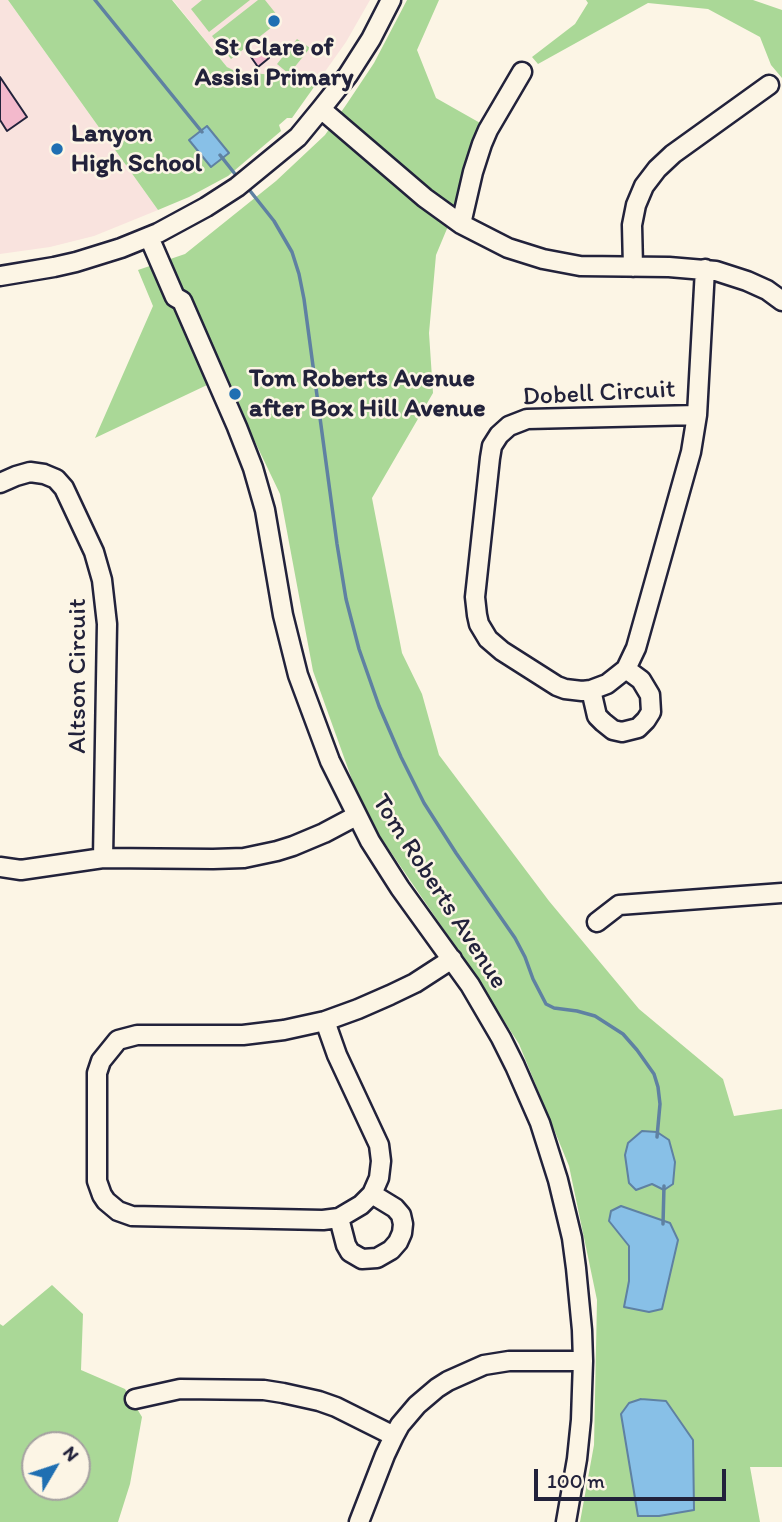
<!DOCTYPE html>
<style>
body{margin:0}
#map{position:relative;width:782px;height:1522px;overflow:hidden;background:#fcf5e5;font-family:Itim,sans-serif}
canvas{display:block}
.north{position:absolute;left:21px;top:1431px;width:70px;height:70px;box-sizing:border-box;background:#fcf5e5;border:2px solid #a5a1a1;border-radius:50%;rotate:51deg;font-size:19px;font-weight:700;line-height:28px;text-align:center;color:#22223b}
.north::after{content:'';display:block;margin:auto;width:24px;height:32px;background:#1f6fb2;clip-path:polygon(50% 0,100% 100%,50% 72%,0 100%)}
.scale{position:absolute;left:534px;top:1469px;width:192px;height:32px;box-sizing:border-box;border:4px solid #22223b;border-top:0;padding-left:9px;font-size:21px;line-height:24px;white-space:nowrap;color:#22223b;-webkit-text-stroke:5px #fcf5e5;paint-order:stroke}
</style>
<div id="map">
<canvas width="782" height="1522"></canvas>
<div class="north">N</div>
<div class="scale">100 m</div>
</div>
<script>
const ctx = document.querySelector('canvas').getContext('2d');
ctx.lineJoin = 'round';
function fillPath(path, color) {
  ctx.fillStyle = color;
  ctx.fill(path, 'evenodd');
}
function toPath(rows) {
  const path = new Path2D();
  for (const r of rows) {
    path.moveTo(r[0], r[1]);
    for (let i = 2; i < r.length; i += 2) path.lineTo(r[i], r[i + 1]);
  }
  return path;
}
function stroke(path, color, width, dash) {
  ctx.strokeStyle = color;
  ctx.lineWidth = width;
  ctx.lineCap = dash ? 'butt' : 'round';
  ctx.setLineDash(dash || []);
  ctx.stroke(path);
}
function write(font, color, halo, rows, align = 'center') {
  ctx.font = font + ' Itim,sans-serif';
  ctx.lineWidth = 5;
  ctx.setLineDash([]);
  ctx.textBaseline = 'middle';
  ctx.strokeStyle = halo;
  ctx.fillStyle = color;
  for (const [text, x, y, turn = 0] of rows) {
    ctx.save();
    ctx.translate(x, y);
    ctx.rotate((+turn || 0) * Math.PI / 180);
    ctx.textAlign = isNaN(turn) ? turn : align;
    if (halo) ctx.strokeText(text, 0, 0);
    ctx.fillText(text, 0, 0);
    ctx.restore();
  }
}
fillPath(toPath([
 [0,0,8,0,158,210,94,236,50,247,0,254],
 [173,0,370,0,346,42,319,80,235,71,227,67]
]), '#f9e3de');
fillPath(toPath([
 [8,0,172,0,227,67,235,71,319,80,292,118,287,118,279,125,281,131,228,176,189,197,158,210],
 [202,0,250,0,209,32,191,9],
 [258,0,265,0,281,20,231,59,212,36],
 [407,0,439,0,417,50,436,98,489,128,436,255,429,333,433,393,372,498,402,653,422,694,439,755,549,901,639,1009,723,1079,734,1116,782,1109,782,1467,750,1467,760,1522,580,1522,594,1445,597,1300,569,1166,519,1044,464,959,364,813,313,671,280,494,224,377,95,438,153,306,138,270,185,254,276,181,325,135,346,105,374,63],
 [586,0,753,0,782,10,782,78,771,65,760,37,708,9,648,3,538,64,532,57,575,24,588,3],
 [297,39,310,48,289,74,277,64],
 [52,1285,83,1314,81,1370,125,1389,142,1417,130,1484,118,1522,0,1522,0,1324,3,1326],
 [35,1445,77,1445,77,1487,35,1487]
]), '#aad897');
const water = toPath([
 [207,126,229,153,211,167,189,140,207,126],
 [642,1131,657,1132,669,1140,675,1162,673,1184,664,1190,652,1184,636,1190,629,1183,625,1155,628,1143,642,1131],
 [621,1206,670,1223,678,1240,662,1309,649,1312,624,1307,629,1281,629,1246,609,1221,611,1211,621,1206],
 [641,1399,666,1401,693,1440,694,1510,659,1516,638,1516,621,1414,629,1403,641,1399]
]);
fillPath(water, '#88c0e7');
stroke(water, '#5f81a2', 2);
stroke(toPath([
 [95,0,202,132],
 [220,155,239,179],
 [247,187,274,221,292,252,299,274,304,299,337,544,346,599,359,649,379,706,401,757,424,803,456,853,515,938,525,957,533,979,546,1004,554,1008,577,1011,595,1016,623,1034,637,1050,654,1074,658,1087,660,1104,657,1137],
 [663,1224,664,1186]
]), '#5f81a2', 3.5);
const building = toPath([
 [261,49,269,58,258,67,251,57,261,49],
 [0,77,27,117,7,131,0,120,0,77]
]);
fillPath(building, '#f3b9cc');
stroke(building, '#22223b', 2);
const minor = toPath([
 [321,109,425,198,461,224,508,248,543,259,580,266,669,267,716,271,747,281,767,290,782,301],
 [461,224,473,172,482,144,488,130,522,72],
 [149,237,175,297,182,301,237,427,253,468,265,510,283,615,298,675,330,761,370,841,400,888,470,985,501,1038,515,1066,540,1123,558,1180,572,1238,576,1268,582,1330,583,1361,581,1420,577,1459,566,1522],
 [633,267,632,225,636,205,644,186,657,169,673,154,769,85],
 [0,276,54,267,76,262,121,248,158,233,206,207,237,187,298,137,321,109,348,75,371,39,391,0],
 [697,415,691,452,636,648,626,669,607,684,591,690,582,691,565,689,557,686,502,651,488,639,479,624,477,615,475,597,490,458,492,446,499,435,509,426,527,419,697,415,705,269],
 [0,483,16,476,30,472,44,474,56,479,64,488,94,552,102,580,107,624,103,858],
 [591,690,597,716,603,722,613,730,622,732,638,728,646,720,651,712,650,695,641,680,626,669],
 [0,867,21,870,103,858,213,859,244,858,277,851,293,846,324,833,356,816],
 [597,922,619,905,782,893],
 [325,1021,284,1030,243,1035,137,1035,118,1040,101,1061,97,1073,97,1181,102,1195,106,1201,118,1211,132,1216,323,1220,339,1218,361,1205,372,1194,379,1178,381,1161,379,1145,337,1055,325,1021,358,1009,390,995,415,983,452,959],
 [339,1218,346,1245,350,1252,362,1259,377,1258,391,1250,398,1242,402,1233,403,1224,401,1215,395,1208,372,1194],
 [135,1399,180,1389,264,1390,283,1393,319,1401,336,1407,394,1436],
 [359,1522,385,1455,394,1436,400,1425,417,1405,437,1388,448,1381,484,1365,509,1361,583,1361]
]);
stroke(minor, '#22223b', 23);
stroke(minor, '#fcf5e5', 18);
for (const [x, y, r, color] of [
 [274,21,7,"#1f6fb2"],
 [57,149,7,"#1f6fb2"],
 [235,394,7,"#1f6fb2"]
]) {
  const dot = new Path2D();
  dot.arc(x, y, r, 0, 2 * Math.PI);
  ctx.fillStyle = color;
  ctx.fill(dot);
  stroke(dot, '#fcf5e5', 2.5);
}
write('bold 26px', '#22223b', '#fcf5e5', [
 ["St Clare of",274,48,"center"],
 ["Assisi Primary",274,78,"center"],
 ["Lanyon",71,134],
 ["High School",71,164],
 ["Tom Roberts Avenue",249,379],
 ["after Box Hill Avenue",249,409]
], 'left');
write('26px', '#22223b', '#fcf5e5', [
 ["Dobell Circuit",599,394,-3],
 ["Altson Circuit",78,676,-90],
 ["Tom Roberts Avenue",439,892,57]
]);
</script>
